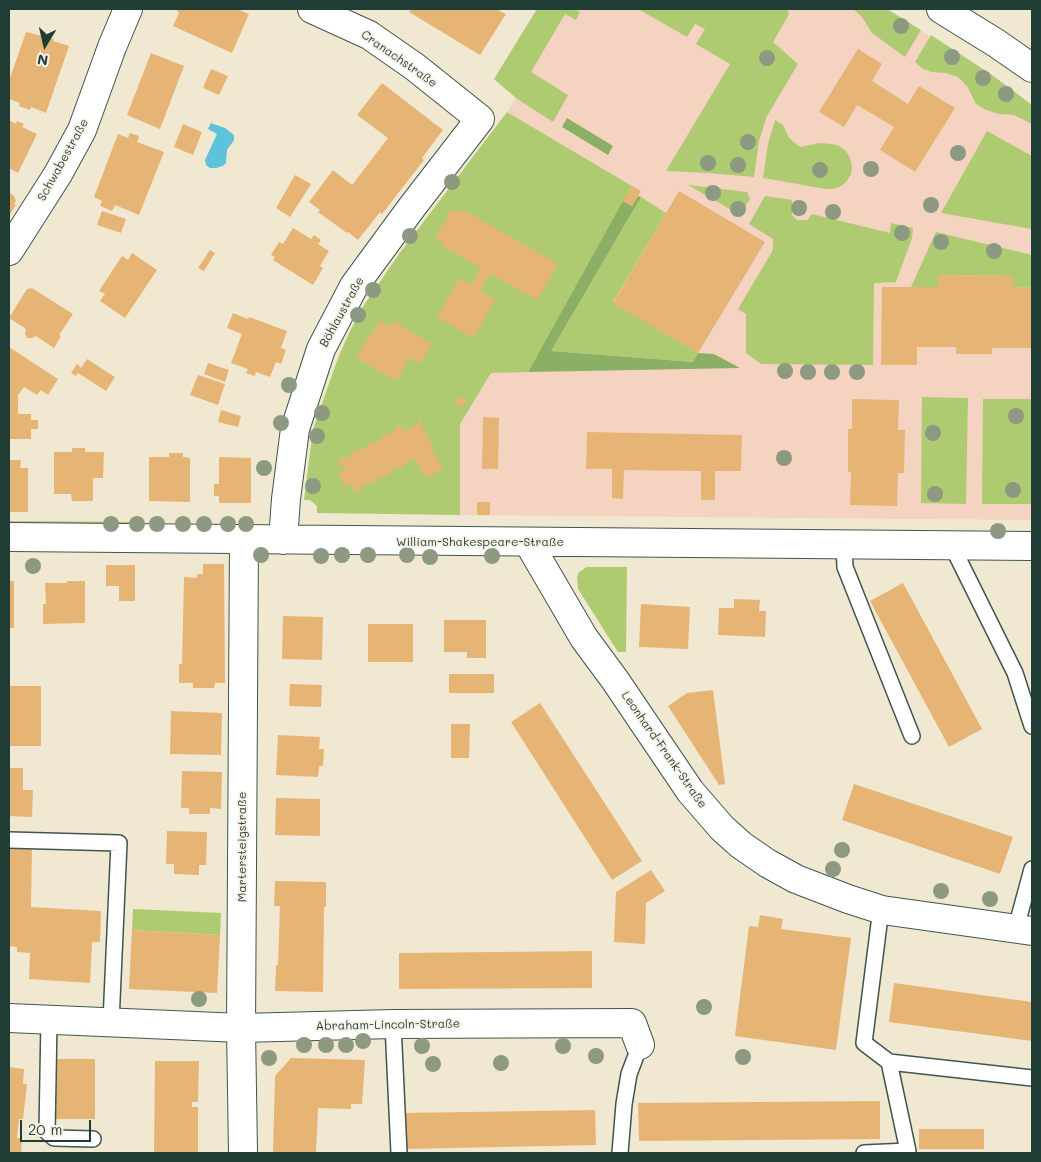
<!DOCTYPE html>
<meta charset="utf-8">
<style>
body{margin:0}
#map{position:relative;width:1041px;height:1162px;overflow:hidden;background:#f1e8d1;font-family:Mali,sans-serif}
canvas{display:block}
.frame{position:absolute;inset:0;border:10px solid #1f3d34;pointer-events:none}
.north{position:absolute;left:20px;top:20px;width:50px;height:50px;-webkit-text-stroke:4px #f7f3e8;paint-order:stroke;rotate:189deg;font-size:14px;font-weight:700;line-height:20px;text-align:center;color:#1f3d34}
.north::after{content:'';display:block;margin:auto;width:18px;height:22px;background:#1f3d34;clip-path:polygon(50% 0,100% 100%,50% 72%,0 100%)}
.scale{position:absolute;left:20px;top:1120px;width:71px;height:22px;box-sizing:border-box;border:2px solid #1f3d34;border-top:0;padding-left:6px;font-size:15px;line-height:18px;white-space:nowrap;color:#1f3d34;-webkit-text-stroke:4px #f7f3e8;paint-order:stroke}
</style>
<div id="map">
<canvas width="1041" height="1162"></canvas>
<div class="frame"></div>
<div class="north">N</div>
<div class="scale">20 m</div>
</div>
<script>
const ctx = document.querySelector('canvas').getContext('2d');
ctx.lineJoin = 'round';
function fillPath(path, color) {
  ctx.fillStyle = color;
  ctx.fill(path, 'evenodd');
}
function toPath(rows) {
  const path = new Path2D();
  for (const r of rows) {
    path.moveTo(r[0], r[1]);
    for (let i = 2; i < r.length; i += 2) path.lineTo(r[i], r[i + 1]);
  }
  return path;
}
function stroke(path, color, width, dash) {
  ctx.strokeStyle = color;
  ctx.lineWidth = width;
  ctx.lineCap = dash ? 'butt' : 'round';
  ctx.setLineDash(dash || []);
  ctx.stroke(path);
}
function write(font, color, halo, rows, align = 'center') {
  ctx.font = font + ' Mali,sans-serif';
  ctx.lineWidth = 4;
  ctx.setLineDash([]);
  ctx.textBaseline = 'middle';
  ctx.strokeStyle = halo;
  ctx.fillStyle = color;
  for (const [text, x, y, turn = 0] of rows) {
    ctx.save();
    ctx.translate(x, y);
    ctx.rotate((+turn || 0) * Math.PI / 180);
    ctx.textAlign = isNaN(turn) ? turn : align;
    if (halo) ctx.strokeText(text, 0, 0);
    ctx.fillText(text, 0, 0);
    ctx.restore();
  }
}
fillPath(toPath([
 [537,9,887,9,992,75,1032,105,1032,520,460,515,460,424,491,373,528,371,632,186,507,112,516,98,494,79]
]), '#f4d3c0');
fillPath(toPath([
 [537,9,574,9,580,12,576,20,565,14,531,72,568,95,553,122,516,98,494,79],
 [638,9,787,9,789,14,773,42,798,64,767,116,759,141,754,177,709,173,666,171,730,64,696,44,705,29,695,24,687,37],
 [853,9,887,9,921,30,905,57,872,33,862,17],
 [931,35,992,75,1032,105,1032,124,1014,115,999,114,986,110,976,104,967,86,958,77,946,73,932,72,923,69,915,62],
 [507,112,632,186,528,372,491,373,460,424,460,515,317,513,317,506,310,500,304,500,313,429,338,358,349,333,364,305,399,254],
 [775,120,783,125,789,138,800,147,820,143,832,144,839,146,846,151,850,158,852,166,851,174,847,181,841,186,834,189,826,189,763,178,768,144],
 [987,131,1032,156,1032,229,941,213],
 [688,185,747,192,750,199,740,215],
 [765,196,792,200,792,215,797,220,807,220,812,214,890,233,891,223,913,228,912,238,896,282,874,283,873,365,761,364,746,353,746,314,738,309,773,250,773,239,749,224],
 [641,197,666,213,613,302,698,353,693,362,551,351],
 [936,232,1032,255,1032,288,1013,287,1012,276,938,275,938,287,911,287],
 [922,397,968,398,966,504,921,503],
 [983,399,1032,399,1032,504,982,504],
 [9,521,144,522,144,525,9,525],
 [587,567,627,567,626,652,618,652,578,589,577,577,579,572],
 [133,909,221,913,220,935,132,930]
]), '#afcb72');
fillPath(toPath([
 [567,118,613,146,608,155,562,127],
 [638,196,641,197,551,351,693,362,698,353,714,354,740,368,528,372,623,201,632,206]
]), '#8baf64');
fillPath(toPath([
 [211,123,225,128,234,135,234,140,227,150,226,163,223,166,216,168,210,168,206,165,205,160,217,134,208,129]
]), '#5dc3db');
fillPath(toPath([
 [176,9,237,9,249,14,232,53,173,26,179,13],
 [412,9,496,9,506,14,480,55,409,12],
 [26,32,54,39,53,41,69,46,46,113,31,107,30,110,19,106,20,103,9,99,9,81],
 [858,49,882,64,872,81,908,104,919,86,955,108,915,172,880,150,894,127,857,105,844,127,819,112],
 [151,53,184,66,160,129,127,115],
 [211,69,228,76,219,95,203,88],
 [382,83,443,130,422,158,424,160,382,214,380,212,358,240,348,232,347,233,318,212,320,210,309,202,333,170,352,185,388,138,357,115],
 [9,120,16,124,17,121,24,124,22,127,37,134,18,173,9,168],
 [183,124,202,132,193,155,174,147],
 [130,133,139,136,137,142,164,152,139,215,115,205,112,211,100,206,102,201,94,197,118,134,128,138],
 [295,175,311,184,290,217,276,208],
 [632,186,641,191,632,206,623,201],
 [679,191,765,242,698,353,613,303],
 [9,192,14,196,16,201,14,204,16,205,9,216],
 [452,209,460,213,462,209,558,264,537,300,490,273,480,291,495,300,473,338,437,317,459,278,471,285,481,268,441,245,443,242,435,238],
 [102,211,126,219,121,233,97,225],
 [293,228,311,239,314,235,321,240,318,244,329,251,320,266,323,268,313,285,273,260,275,257,271,255,279,242,283,244],
 [210,250,215,253,204,271,198,268],
 [132,253,157,270,125,318,100,301,105,294,99,291,122,256,128,260],
 [938,275,1013,276,1013,287,1032,288,1032,348,992,348,992,354,956,354,956,347,917,347,917,365,881,365,882,287,938,287],
 [32,288,73,314,59,335,61,336,54,348,36,336,32,338,27,338,25,334,26,329,9,318,27,289],
 [233,313,248,319,249,317,287,331,281,348,286,350,281,364,276,362,270,377,256,372,255,376,246,373,248,369,231,363,242,334,227,328],
 [380,321,390,327,394,321,432,344,420,364,409,358,396,381,356,358,370,334,371,336],
 [9,347,58,379,48,395,41,390,37,395,24,387,18,395,18,414,31,414,31,420,38,420,38,429,31,429,31,439,9,439],
 [87,359,115,377,106,391,78,373,76,376,71,373,77,364,81,368],
 [208,363,229,370,225,382,204,374],
 [198,375,225,384,218,405,190,395],
 [460,396,467,400,462,408,455,403],
 [852,399,899,400,898,430,905,430,904,473,898,473,897,506,850,505,851,472,848,472,848,429,852,429],
 [221,410,241,416,238,427,218,422],
 [483,417,499,418,498,469,482,469],
 [419,420,422,421,421,425,429,440,433,441,432,443,429,443,443,469,426,478,415,458,403,465,405,468,402,470,400,467,388,473,389,476,387,477,385,475,373,481,375,484,372,485,371,482,359,489,360,491,357,493,356,490,353,492,352,489,354,488,353,484,346,488,338,474,345,470,341,464,339,466,337,463,340,461,338,458,342,457,343,460,355,453,354,450,357,449,358,451,369,445,368,442,371,441,372,444,384,437,382,434,385,433,387,435,398,429,396,427,399,425,400,428,404,426,405,429,402,431,403,433,418,424],
 [587,432,742,435,741,471,715,471,715,500,701,500,701,471,624,470,623,499,612,498,612,469,586,469],
 [72,448,85,448,85,452,104,452,103,478,93,478,93,501,72,501,71,494,54,494,54,452,72,452],
 [169,453,183,453,183,457,190,458,190,502,149,501,149,457,169,457],
 [219,457,251,458,251,503,219,503,219,496,214,496,214,484,219,484],
 [9,460,21,460,20,468,28,468,28,512,9,512],
 [477,502,490,502,490,515,477,515],
 [203,564,224,564,225,683,215,683,214,688,193,688,193,683,179,683,179,664,182,664,184,577,197,578,197,574,203,574],
 [106,565,135,565,135,601,119,601,119,586,106,586],
 [9,581,14,581,14,628,9,628],
 [67,581,85,581,85,623,43,624,43,604,46,604,45,583,67,583],
 [903,583,982,729,949,747,870,601],
 [734,599,760,600,759,611,766,611,765,637,718,635,719,608,734,608],
 [641,604,690,607,688,649,639,647],
 [283,616,323,617,322,660,282,659],
 [444,620,486,620,486,658,467,658,467,652,444,652],
 [368,624,413,624,413,662,368,662],
 [449,674,494,674,494,693,449,693],
 [290,684,322,685,321,707,289,706],
 [9,686,41,686,41,746,9,746],
 [713,690,725,784,719,785,668,706,687,693],
 [540,703,642,861,612,880,511,722],
 [171,711,222,713,221,755,170,754],
 [451,724,470,724,469,758,451,758],
 [278,735,320,737,319,749,324,749,323,766,319,766,318,777,276,775],
 [9,768,23,768,23,790,33,790,32,817,9,816],
 [182,771,222,772,221,809,210,808,210,814,189,814,189,808,181,808],
 [854,784,1013,837,1000,874,842,820],
 [276,798,320,799,320,836,275,835],
 [167,831,207,832,206,865,199,865,199,875,174,874,174,864,166,864],
 [9,845,32,845,31,907,101,911,100,942,92,942,90,983,29,979,30,953,17,952,17,947,9,946],
 [651,870,665,891,646,903,645,944,614,942,616,892],
 [275,881,326,882,326,907,324,907,323,992,275,991,276,965,278,965,280,906,274,906],
 [760,915,783,919,781,929,851,938,836,1050,735,1036,749,926,758,927],
 [132,930,220,935,217,993,129,989],
 [592,951,592,988,399,989,399,953],
 [894,983,1032,1002,1032,1041,889,1022],
 [291,1058,365,1060,362,1104,351,1104,351,1109,318,1108,316,1153,273,1153,275,1076],
 [53,1059,95,1059,95,1119,53,1119],
 [155,1061,199,1061,198,1102,192,1102,192,1107,198,1107,198,1153,154,1153],
 [9,1067,24,1069,23,1084,27,1084,23,1119,19,1119,17,1138,22,1138,21,1153,9,1153],
 [880,1101,880,1139,639,1141,638,1103],
 [595,1110,596,1145,404,1149,403,1113],
 [919,1129,984,1129,984,1149,919,1149]
]), '#e6b575');
const service = toPath([
 [844,545,845,567,912,736],
 [952,546,1015,673,1032,726],
 [9,840,119,843,111,1022],
 [882,910,879,924,864,1043,889,1062,1032,1078],
 [1016,928,1032,869],
 [49,1020,47,1132,54,1138,93,1139],
 [393,1024,399,1153],
 [620,1153,624,1104,629,1074,640,1045],
 [864,1153,908,1151,889,1062]
]);
const minor = toPath([
 [941,9,996,43,1032,68],
 [9,251,58,174,82,130,112,47,128,9],
 [9,537,1032,546],
 [283,540,286,499,295,429,321,349,354,286,412,207,480,119,415,67,369,35,312,9],
 [528,542,584,638,615,680,690,791,722,828,741,845,767,863,796,879,848,899,882,910,1032,931],
 [9,1018,241,1028,393,1024,632,1023,640,1045],
 [243,1153,241,1028,244,540]
]);
stroke(service, '#3e574c', 18);
stroke(minor, '#3e574c', 30);
stroke(service, '#fff', 15);
stroke(minor, '#fff', 28);
ctx.fillStyle = '#8d9981';
for (const [x, y] of [
 [901,26],
 [952,57],
 [767,58],
 [983,78],
 [1006,94],
 [748,142],
 [958,153],
 [708,163],
 [738,165],
 [871,169],
 [820,170],
 [452,182],
 [713,193],
 [931,205],
 [799,208],
 [738,209],
 [833,212],
 [902,233],
 [410,236],
 [941,242],
 [994,251],
 [373,290],
 [358,315],
 [785,371],
 [808,372],
 [832,372],
 [857,372],
 [289,385],
 [322,413],
 [1016,416],
 [281,423],
 [933,433],
 [317,436],
 [784,458],
 [264,468],
 [313,486],
 [1013,490],
 [935,494],
 [111,524],
 [137,524],
 [157,524],
 [183,524],
 [204,524],
 [228,524],
 [246,524],
 [998,531],
 [261,555],
 [342,555],
 [368,555],
 [407,555],
 [321,556],
 [492,556],
 [430,557],
 [33,566],
 [842,850],
 [833,869],
 [941,891],
 [990,899],
 [199,999],
 [704,1007],
 [363,1041],
 [304,1045],
 [326,1045],
 [346,1045],
 [422,1046],
 [563,1046],
 [596,1056],
 [743,1057],
 [269,1058],
 [501,1063],
 [433,1064]
]) {
  ctx.beginPath();
  ctx.arc(x, y, 8, 0, 2 * Math.PI);
  ctx.fill();
}
write('12px', '#1f3d34', '#f7f3e8', [
 ["Cranachstraße",399,59,35],
 ["Schwabestraße",63,160,-61],
 ["Böhlaustraße",342,312,-61],
 ["William-Shakespeare-Straße",480,542],
 ["Leonhard-Frank-Straße",664,750,55],
 ["Martersteigstraße",242,847,-90],
 ["Abraham-Lincoln-Straße",388,1025,-1]
]);
</script>
